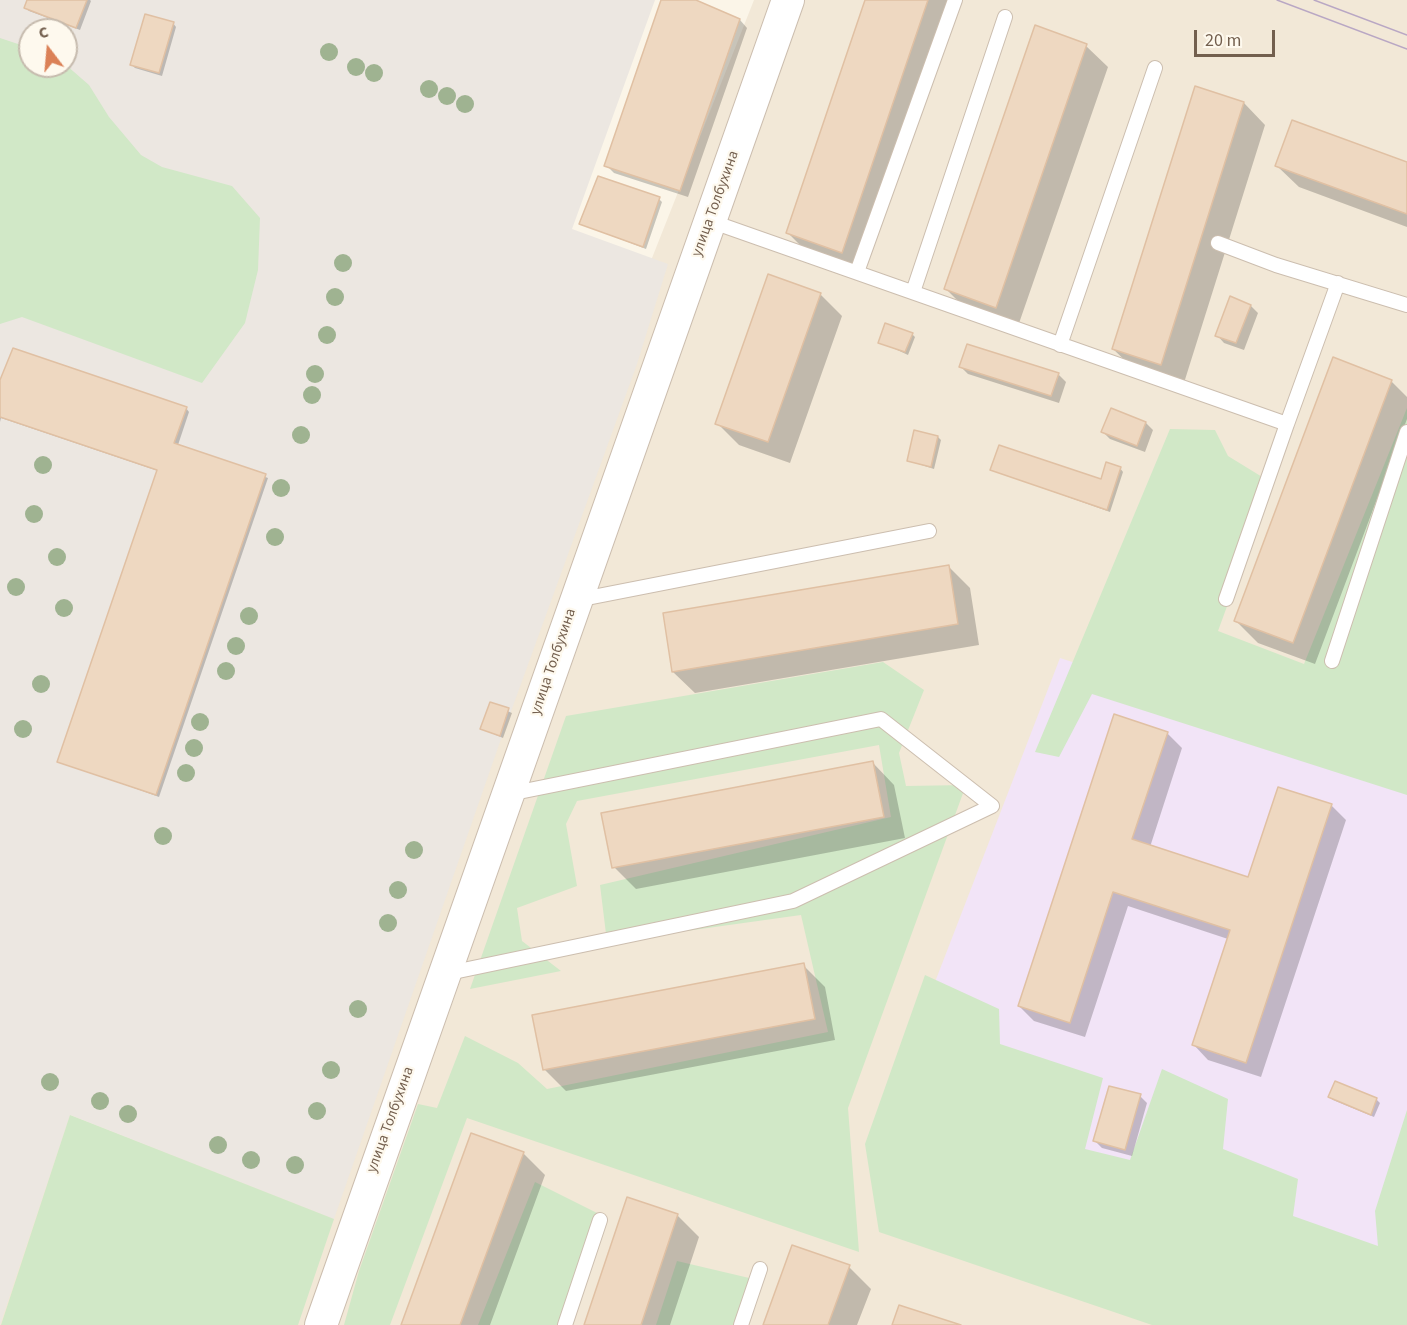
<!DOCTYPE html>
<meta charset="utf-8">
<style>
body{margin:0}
#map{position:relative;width:1407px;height:1325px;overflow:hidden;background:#fbf5e8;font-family:"Source Sans 3",sans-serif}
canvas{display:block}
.north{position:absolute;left:18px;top:18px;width:60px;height:60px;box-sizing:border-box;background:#fef9ee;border:2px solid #c6bbae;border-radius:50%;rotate:344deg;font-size:16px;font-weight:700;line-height:24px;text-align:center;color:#735f4e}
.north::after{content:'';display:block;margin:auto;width:21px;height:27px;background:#db8157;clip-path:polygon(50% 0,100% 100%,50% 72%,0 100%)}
.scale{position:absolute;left:1194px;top:30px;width:81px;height:27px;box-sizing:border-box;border:3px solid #735f4e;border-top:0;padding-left:8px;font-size:18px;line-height:21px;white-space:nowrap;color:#735f4e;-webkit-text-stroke:4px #fef9ee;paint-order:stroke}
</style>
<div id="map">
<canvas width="1407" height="1325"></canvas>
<div class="north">С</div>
<div class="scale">20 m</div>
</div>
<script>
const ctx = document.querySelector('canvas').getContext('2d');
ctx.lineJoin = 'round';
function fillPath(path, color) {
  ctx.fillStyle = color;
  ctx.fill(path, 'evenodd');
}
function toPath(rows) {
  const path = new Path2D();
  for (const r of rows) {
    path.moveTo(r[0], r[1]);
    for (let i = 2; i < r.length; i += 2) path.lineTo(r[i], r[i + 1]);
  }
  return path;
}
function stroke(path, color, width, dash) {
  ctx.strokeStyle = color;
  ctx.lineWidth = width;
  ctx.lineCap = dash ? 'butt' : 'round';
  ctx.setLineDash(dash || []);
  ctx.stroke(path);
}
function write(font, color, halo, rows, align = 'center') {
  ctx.font = font + ' "Source Sans 3",sans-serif';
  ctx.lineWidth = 4.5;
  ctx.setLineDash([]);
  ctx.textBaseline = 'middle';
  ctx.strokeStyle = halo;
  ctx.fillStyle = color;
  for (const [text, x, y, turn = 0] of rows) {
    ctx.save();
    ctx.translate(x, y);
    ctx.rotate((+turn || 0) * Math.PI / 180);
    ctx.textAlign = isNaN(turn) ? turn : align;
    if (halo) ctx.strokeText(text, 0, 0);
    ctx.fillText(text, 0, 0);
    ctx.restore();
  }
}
fillPath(toPath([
 [754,0,1407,0,1407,1325,0,1325,0,1091,70,1115,300,1204,619,354,652,258]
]), '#f2e8d7');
fillPath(toPath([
 [0,0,655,0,572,229,668,264,637,364,501,739,334,1219,70,1115,0,1325],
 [30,30,66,30,66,66,30,66]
]), '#ece7e1');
fillPath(toPath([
 [1060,658,1407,770,1407,1301,876,1135]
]), '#f2e4f7');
fillPath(toPath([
 [0,38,30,48,30,66,66,65,89,85,109,117,141,155,162,167,232,186,260,218,258,270,245,323,202,383,22,317,0,324],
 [1407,408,1407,795,1092,694,1059,757,1035,752,1170,429,1215,430,1228,456,1272,483,1218,631,1304,664],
 [883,662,924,690,899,753,906,786,966,785,848,1108,859,1252,467,1118,390,1325,344,1325,359,1271,418,1104,437,1108,465,1036,518,1063,547,1089,828,1032,801,915,607,942,600,885,891,817,879,745,577,801,566,824,577,886,517,908,522,941,561,971,470,989,566,716],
 [925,975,999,1009,1000,1044,1103,1078,1085,1149,1130,1160,1162,1069,1228,1099,1223,1149,1298,1179,1293,1216,1378,1246,1375,1211,1407,1110,1407,1325,1152,1325,879,1232,865,1144],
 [70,1115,334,1219,298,1325,1,1325],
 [535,1182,601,1215,566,1325,478,1325],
 [677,1261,762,1281,747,1325,656,1325]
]), '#d1e8c7');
fillPath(toPath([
 [29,0,90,0,91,1,80,30,29,11,26,8],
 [663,0,692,0,740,20,747,28,688,197,614,173,606,165],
 [867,0,947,0,954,7,864,273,810,255,788,233],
 [173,23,176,27,162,76,135,68,132,65],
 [1036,27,1086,46,1108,67,1017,329,968,311,946,289],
 [1244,103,1265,125,1183,386,1135,370,1113,349],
 [1407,164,1407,227,1299,187,1277,166],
 [659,199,662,202,646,249,581,224],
 [820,294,842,316,790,463,739,445,717,423],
 [1251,306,1258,313,1244,350,1224,343,1217,335],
 [912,334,915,337,908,355,880,342],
 [961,367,1058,374,1066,382,1059,403,968,374],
 [0,381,186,408,189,412,178,445,268,478,159,797,59,761,158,471,1,418,0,422],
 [1391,381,1407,397,1407,419,1315,664,1258,643,1236,621],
 [1146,423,1153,430,1145,452,1110,439,1103,432],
 [938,437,941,440,934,469,909,461],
 [1120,468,1123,472,1110,512,992,470,1102,481],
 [948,566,970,588,979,645,695,693,673,672],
 [491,704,512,713,503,738,482,729],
 [1167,733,1182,748,1150,847,1249,879,1331,805,1346,820,1261,1077,1208,1060,1193,1044,1228,939,1128,906,1085,1037,1034,1021,1019,1006],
 [873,763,894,785,905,838,636,889,614,867],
 [803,965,825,987,835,1040,566,1091,544,1069],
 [1336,1083,1377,1100,1380,1103,1374,1117,1333,1100,1330,1097],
 [1140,1096,1147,1103,1132,1156,1102,1148,1095,1141],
 [523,1153,545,1175,490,1325,402,1325],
 [677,1215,699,1237,670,1325,586,1325],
 [849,1267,871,1289,857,1325,765,1325]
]), '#0003');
const building = toPath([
 [27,0,87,0,76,28,24,8,27,0],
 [661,0,696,0,740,19,680,191,604,166,661,0],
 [865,0,928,0,842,253,786,233,865,0],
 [145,14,174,22,159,73,130,65,145,14],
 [1035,25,1087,44,996,308,944,289,1035,25],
 [1195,86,1244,102,1161,365,1112,349,1195,86],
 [1292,120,1407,162,1407,214,1275,166,1292,120],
 [598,176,660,197,643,247,579,224,598,176],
 [768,274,821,293,768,442,715,424,768,274],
 [1230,296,1251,305,1236,343,1215,336,1230,296],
 [885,323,913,333,905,352,878,343,885,323],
 [967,344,1059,373,1051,396,959,367,967,344],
 [13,348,187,407,174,443,266,474,156,795,57,762,157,470,0,417,0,380,13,348],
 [1333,357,1392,380,1293,643,1234,621,1333,357],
 [1111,408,1146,422,1137,446,1101,432,1111,408],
 [914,430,938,436,931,467,907,461,914,430],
 [999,445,1101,479,1106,462,1121,467,1107,510,990,470,999,445],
 [949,565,958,624,672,672,663,613,949,565],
 [490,702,509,708,500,736,480,729,490,702],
 [1114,714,1168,732,1132,839,1248,877,1278,787,1332,804,1246,1063,1192,1045,1230,930,1113,892,1070,1023,1018,1006,1114,714],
 [873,761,884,817,612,868,601,813,873,761],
 [804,963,815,1019,543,1070,532,1015,804,963],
 [1335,1081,1377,1098,1371,1115,1328,1097,1335,1081],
 [1109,1086,1141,1094,1125,1150,1093,1141,1109,1086],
 [471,1133,524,1152,460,1325,401,1325,471,1133],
 [627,1197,678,1214,641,1325,584,1325,627,1197],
 [792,1245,850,1265,828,1325,763,1325,792,1245],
 [899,1305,961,1325,892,1325,899,1305]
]);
fillPath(building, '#eed8c1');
stroke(building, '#e0c0a3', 1.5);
const service = toPath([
 [710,221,1287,424,1338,283],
 [1218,243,1276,265,1407,305],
 [857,272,955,0],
 [913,292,1005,17],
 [1060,345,1155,68],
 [1226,599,1287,424],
 [577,600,929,531],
 [1332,661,1407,432],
 [444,974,793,901,992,806,881,719,509,794],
 [565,1325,600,1220],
 [741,1325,760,1269]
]);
const tertiary = toPath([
 [321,1325,788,0]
]);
stroke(service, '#ccbeaf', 16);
stroke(tertiary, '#ccbeaf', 34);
stroke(service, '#fff', 14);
stroke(tertiary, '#fff', 32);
stroke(toPath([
 [1277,0,1407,49],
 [1314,0,1407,35]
]), '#b9a7c4', 1.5);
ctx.fillStyle = '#9fb391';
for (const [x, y] of [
 [329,52],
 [356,67],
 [374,73],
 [429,89],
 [447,96],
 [465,104],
 [343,263],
 [335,297],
 [327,335],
 [315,374],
 [312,395],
 [301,435],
 [43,465],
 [281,488],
 [34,514],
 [275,537],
 [57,557],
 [16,587],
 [64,608],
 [249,616],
 [236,646],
 [226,671],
 [41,684],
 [200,722],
 [23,729],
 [194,748],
 [186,773],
 [163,836],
 [414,850],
 [398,890],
 [388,923],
 [358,1009],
 [331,1070],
 [50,1082],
 [100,1101],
 [317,1111],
 [128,1114],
 [218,1145],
 [251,1160],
 [295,1165]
]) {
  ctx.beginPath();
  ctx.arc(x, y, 9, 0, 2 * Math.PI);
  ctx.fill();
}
write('15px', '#735f4e', '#fef9ee', [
 ["улица Толбухина",716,204,-70],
 ["улица Толбухина",554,662,-71],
 ["улица Толбухина",391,1120,-70]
]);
</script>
